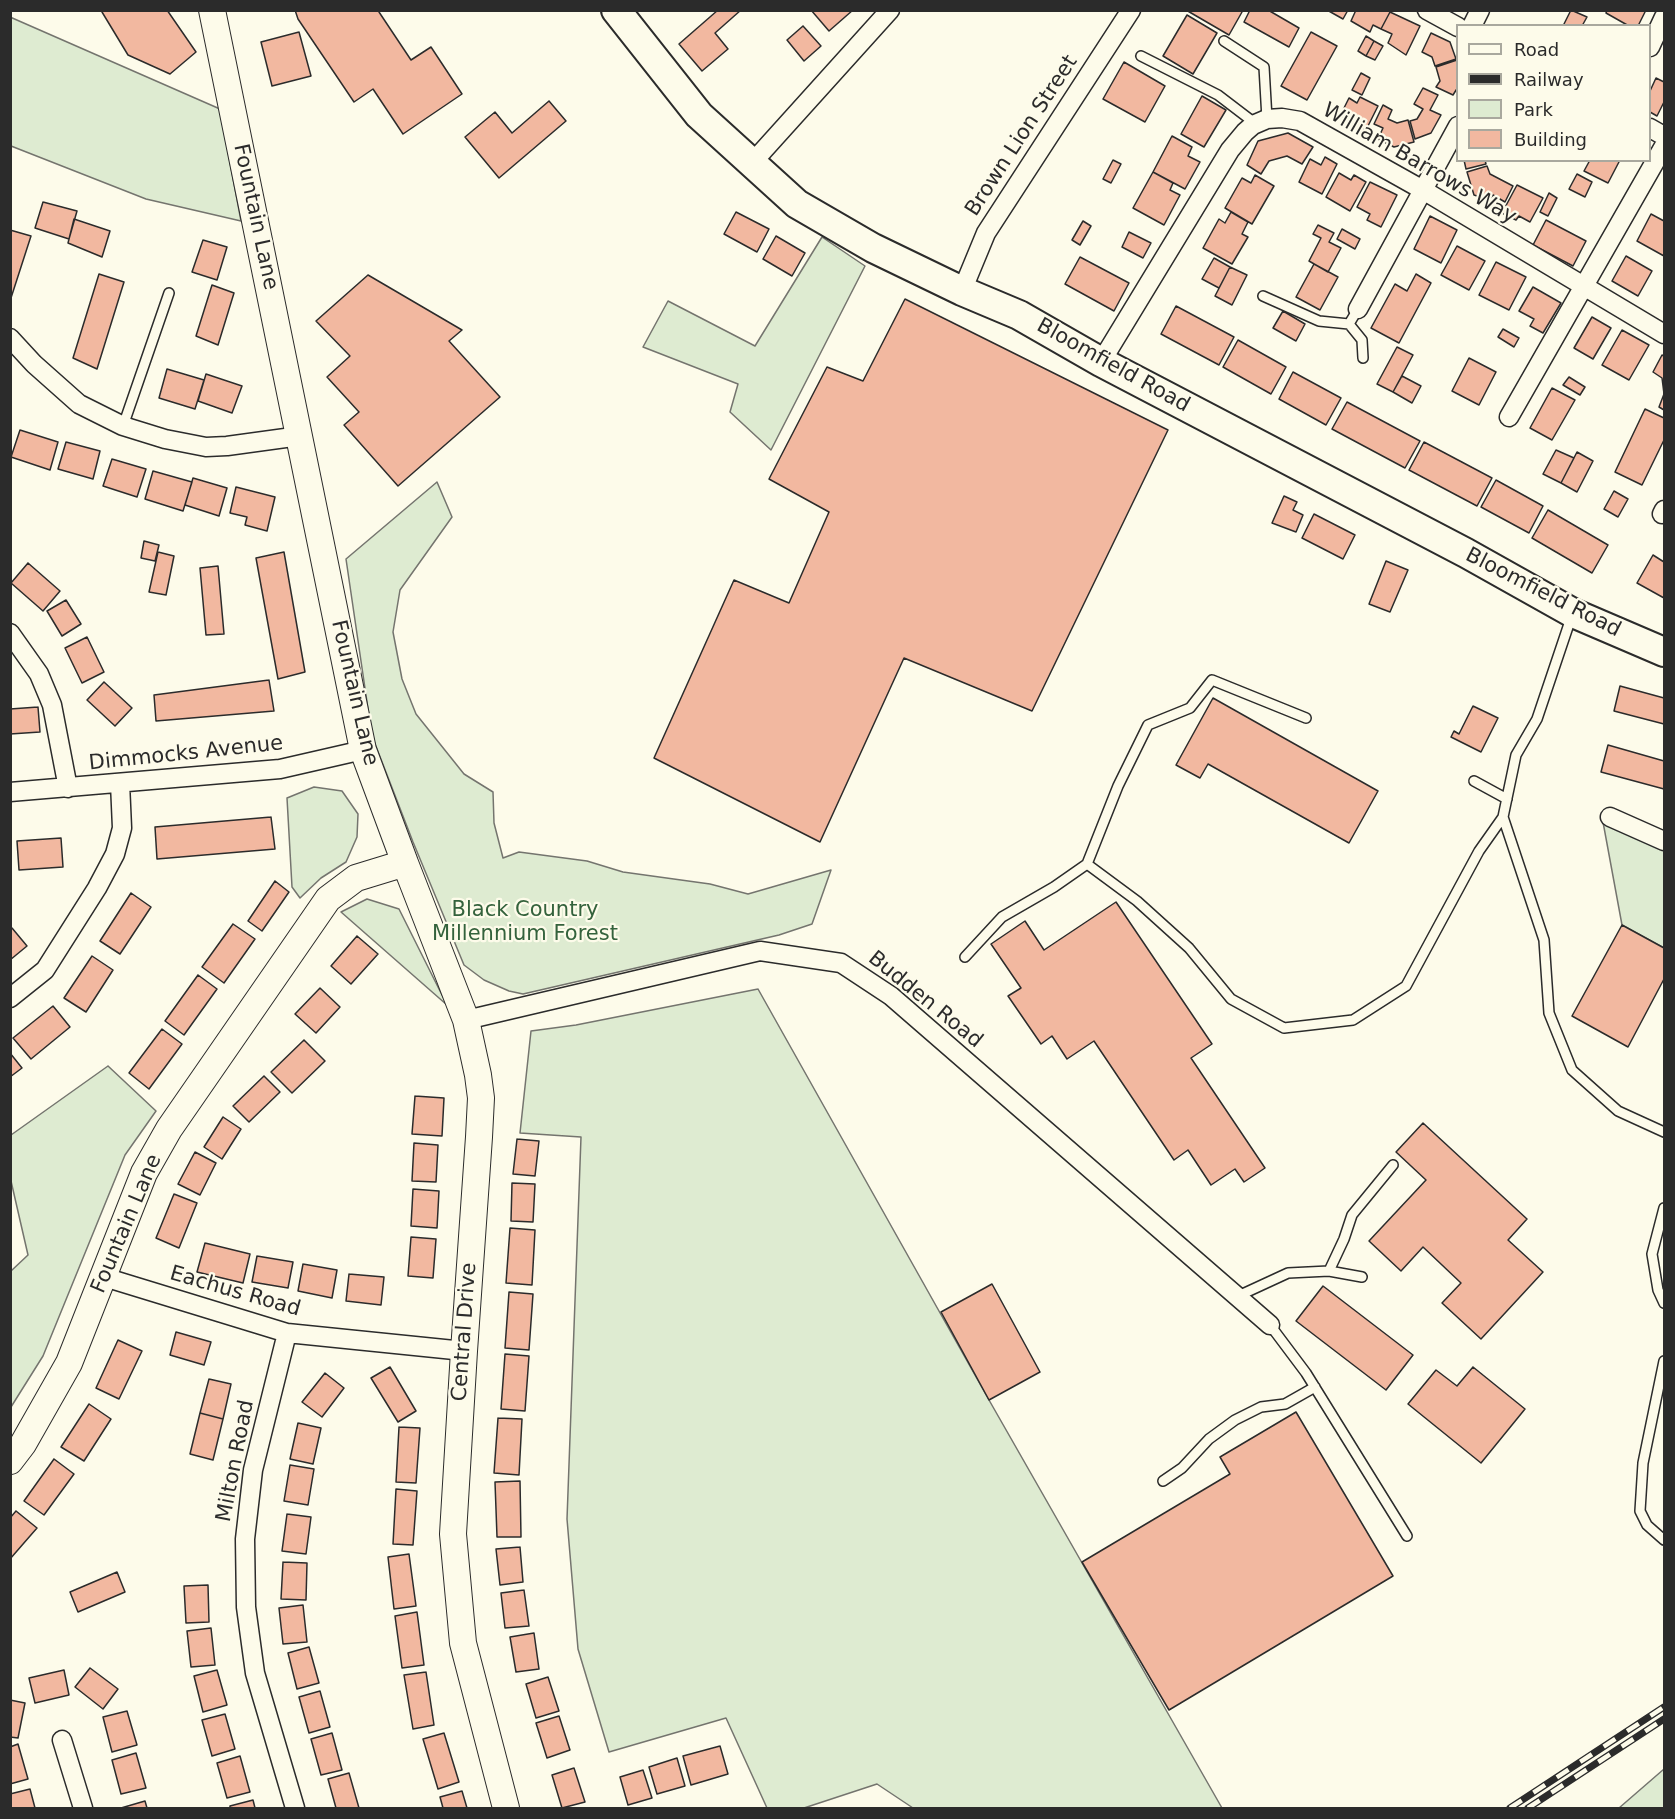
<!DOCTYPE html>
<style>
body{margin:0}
#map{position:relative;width:1675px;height:1819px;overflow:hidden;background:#fdfbea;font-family:"DejaVu Sans",sans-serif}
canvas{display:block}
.frame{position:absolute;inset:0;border:12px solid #2b2b2b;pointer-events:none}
.legend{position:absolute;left:1456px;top:24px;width:195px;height:138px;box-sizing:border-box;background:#fdfbea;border:2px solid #a9a89e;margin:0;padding:8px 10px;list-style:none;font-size:18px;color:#2b2b2b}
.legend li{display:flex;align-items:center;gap:12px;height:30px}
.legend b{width:30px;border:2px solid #a9a89e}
</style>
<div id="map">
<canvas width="1675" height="1819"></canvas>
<div class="frame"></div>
<ul class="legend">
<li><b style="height:8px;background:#fdfbea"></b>Road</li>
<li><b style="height:8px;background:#2b2b2b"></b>Railway</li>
<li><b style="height:16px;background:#deebd1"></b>Park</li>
<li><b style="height:16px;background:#f2b8a0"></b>Building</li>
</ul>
</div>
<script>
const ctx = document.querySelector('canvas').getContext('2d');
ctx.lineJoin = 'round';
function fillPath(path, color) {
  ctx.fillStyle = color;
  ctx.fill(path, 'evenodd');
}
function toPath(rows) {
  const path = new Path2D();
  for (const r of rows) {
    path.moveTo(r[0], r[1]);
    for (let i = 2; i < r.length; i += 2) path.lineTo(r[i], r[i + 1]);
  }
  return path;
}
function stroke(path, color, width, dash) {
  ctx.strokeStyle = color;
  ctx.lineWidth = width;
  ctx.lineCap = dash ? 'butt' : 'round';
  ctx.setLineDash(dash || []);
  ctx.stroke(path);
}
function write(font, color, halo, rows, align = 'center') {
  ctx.font = font + ' "DejaVu Sans",sans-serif';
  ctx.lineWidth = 4.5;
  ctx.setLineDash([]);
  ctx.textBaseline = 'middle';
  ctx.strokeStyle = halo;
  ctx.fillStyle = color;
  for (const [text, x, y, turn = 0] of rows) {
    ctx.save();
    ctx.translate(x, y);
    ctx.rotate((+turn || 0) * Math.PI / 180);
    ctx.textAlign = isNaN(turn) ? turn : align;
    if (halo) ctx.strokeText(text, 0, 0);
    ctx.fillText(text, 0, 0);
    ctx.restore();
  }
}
const green = toPath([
 [10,17,220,109,241,221,146,199,11,146,10,17],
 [822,237,865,266,771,450,730,412,738,384,643,347,668,301,755,346,822,237],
 [437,482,452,517,400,590,393,632,402,679,416,714,464,774,493,792,494,823,503,858,519,852,587,861,623,872,710,884,748,894,831,870,812,924,779,935,523,994,509,991,484,980,464,965,413,842,372,736,346,559,437,482],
 [314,787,342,791,358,814,357,837,346,862,321,878,300,898,292,887,287,798,314,787],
 [1603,822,1664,849,1664,948,1622,925,1603,822],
 [367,899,399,909,447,1005,341,912,367,899],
 [758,989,989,1400,1222,1808,913,1808,877,1784,804,1808,767,1808,726,1718,609,1752,578,1649,567,1519,581,1137,520,1133,531,1031,576,1025,758,989],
 [108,1066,156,1111,125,1155,43,1356,11,1407,11,1271,28,1255,11,1181,11,1135,108,1066],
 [1664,1769,1664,1808,1619,1808,1664,1769]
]);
fillPath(green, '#deebd1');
stroke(green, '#74746e', 1.5);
const building = toPath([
 [105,10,167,10,196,52,170,74,128,55,102,12,105,10],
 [295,10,382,10,379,12,411,60,431,47,462,94,403,134,373,89,354,102,298,19,295,10],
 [718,10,741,10,715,33,728,49,702,71,679,44,718,10],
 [811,10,853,10,829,31,811,10],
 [1186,10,1240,10,1242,12,1229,35,1186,10],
 [1250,10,1268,10,1299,28,1289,47,1244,22,1250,10],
 [1327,10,1348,10,1343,19,1327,10],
 [1356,10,1388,10,1390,12,1381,29,1373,25,1370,32,1351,21,1356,10],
 [1571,10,1587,17,1582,26,1563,26,1571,10],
 [1607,10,1646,10,1638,26,1629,26,1606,13,1607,10],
 [1390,12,1420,26,1406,55,1388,43,1392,34,1381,29,1390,12],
 [1187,15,1217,33,1193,74,1163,56,1187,15],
 [803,26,821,46,804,61,787,40,803,26],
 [299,32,311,76,272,86,261,42,299,32],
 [1311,32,1337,46,1307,100,1281,86,1311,32],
 [1431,33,1450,42,1456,59,1435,66,1432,57,1422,52,1431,33],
 [1366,36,1374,41,1366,56,1358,51,1366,36],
 [1374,41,1383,46,1375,60,1366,56,1374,41],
 [1457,60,1458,87,1453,95,1436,87,1440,81,1436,67,1457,60],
 [1124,62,1165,86,1145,122,1103,99,1124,62],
 [1361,73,1370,78,1362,95,1352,90,1361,73],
 [1656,78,1664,82,1664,102,1657,116,1650,112,1650,91,1656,78],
 [1423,88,1438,95,1430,110,1441,115,1431,133,1415,139,1410,121,1417,119,1423,109,1414,104,1423,88],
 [1202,96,1226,110,1204,147,1181,134,1202,96],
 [1360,97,1378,106,1366,130,1340,116,1349,98,1357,103,1360,97],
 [549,101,566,121,499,178,465,137,495,112,512,133,549,101],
 [1383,105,1392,110,1388,119,1397,123,1408,120,1414,142,1394,147,1378,139,1383,128,1374,124,1383,105],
 [1288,133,1313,147,1302,164,1287,156,1269,161,1261,174,1247,165,1258,141,1288,133],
 [1172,136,1192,147,1188,156,1200,162,1185,189,1153,172,1172,136],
 [1325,157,1337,164,1322,194,1299,182,1310,159,1321,165,1325,157],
 [1113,160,1121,164,1111,183,1103,179,1113,160],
 [1464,160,1485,160,1486,164,1466,169,1464,160],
 [1590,160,1620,160,1608,183,1584,171,1590,160],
 [1487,166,1490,174,1513,186,1505,202,1493,195,1489,200,1474,195,1467,172,1487,166],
 [1153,172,1173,183,1170,190,1180,195,1164,225,1133,208,1153,172],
 [1339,173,1351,180,1354,175,1366,182,1350,211,1326,197,1339,173],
 [1577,174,1592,182,1585,197,1569,189,1577,174],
 [1255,175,1274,186,1252,224,1225,208,1242,178,1251,183,1255,175],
 [1370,182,1397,195,1381,227,1367,220,1370,214,1357,207,1370,182],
 [1517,185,1543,198,1530,222,1519,216,1516,220,1502,213,1517,185],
 [1549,193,1557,198,1548,216,1540,212,1549,193],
 [43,202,77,211,69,239,35,228,43,202],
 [736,212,769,229,757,252,724,234,736,212],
 [1231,212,1248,222,1242,234,1248,237,1232,264,1203,248,1219,219,1225,223,1231,212],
 [1651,214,1664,221,1664,256,1637,241,1651,214],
 [1430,216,1457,230,1441,263,1414,249,1430,216],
 [74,219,110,231,102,257,68,243,74,219],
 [1546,220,1586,241,1573,266,1533,245,1546,220],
 [1083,221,1091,226,1080,245,1072,240,1083,221],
 [1318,225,1334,233,1329,242,1341,248,1328,272,1309,261,1321,238,1313,234,1318,225],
 [1342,229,1360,239,1355,249,1337,239,1342,229],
 [10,230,31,236,10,301,10,230],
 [1129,232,1151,243,1143,258,1122,247,1129,232],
 [776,236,805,253,792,276,763,259,776,236],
 [203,240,227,247,217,280,192,272,203,240],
 [1457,246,1485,261,1469,290,1441,275,1457,246],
 [1626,256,1652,271,1638,296,1612,281,1626,256],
 [1080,257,1129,283,1114,311,1065,284,1080,257],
 [1214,258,1230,267,1219,288,1202,279,1214,258],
 [1496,262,1526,277,1509,310,1479,295,1496,262],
 [1314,264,1338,277,1320,310,1296,297,1314,264],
 [1230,267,1247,275,1232,305,1215,296,1230,267],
 [99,274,124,282,97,369,73,358,99,274],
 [1416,274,1431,283,1399,343,1371,328,1395,284,1407,291,1416,274],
 [368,275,462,330,449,341,500,397,398,486,344,425,359,412,327,377,350,356,316,321,368,275],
 [212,285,234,293,218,345,196,336,212,285],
 [1533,287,1561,303,1543,333,1530,326,1534,319,1519,311,1533,287],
 [905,299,1168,430,1032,711,904,658,820,842,654,758,734,580,789,603,829,512,769,479,827,367,863,381,905,299],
 [1176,306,1234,337,1219,365,1161,334,1176,306],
 [1283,311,1305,324,1296,341,1273,328,1283,311],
 [1592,317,1611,328,1593,359,1574,348,1592,317],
 [1503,329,1519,338,1514,347,1498,337,1503,329],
 [1622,330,1649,345,1629,380,1602,365,1622,330],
 [1238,340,1286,367,1271,394,1223,367,1238,340],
 [1397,347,1413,355,1393,392,1377,384,1397,347],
 [1662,355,1664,356,1664,410,1659,407,1664,394,1662,378,1653,372,1662,355],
 [1469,358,1496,372,1479,405,1452,391,1469,358],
 [167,369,204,380,195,409,159,398,167,369],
 [1293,372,1341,398,1326,425,1279,399,1293,372],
 [206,374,242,386,232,413,198,401,206,374],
 [1402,376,1421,386,1412,403,1393,392,1402,376],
 [1569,377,1585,387,1580,395,1563,385,1569,377],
 [1552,388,1575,400,1552,440,1530,428,1552,388],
 [1347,402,1420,441,1405,468,1332,429,1347,402],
 [1645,409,1664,418,1664,440,1642,485,1615,472,1645,409],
 [20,430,58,442,50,470,11,457,20,430],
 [66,442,100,451,93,479,58,469,66,442],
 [1424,442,1492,478,1477,506,1409,470,1424,442],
 [1556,450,1574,458,1561,483,1543,474,1556,450],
 [1577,452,1593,461,1577,492,1561,483,1577,452],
 [112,459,146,469,137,497,103,486,112,459],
 [153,471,192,482,183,511,145,499,153,471],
 [193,478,227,488,219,516,185,505,193,478],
 [1496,480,1543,506,1529,533,1481,507,1496,480],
 [236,487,275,497,267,531,245,525,247,517,230,513,236,487],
 [1614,491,1628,499,1618,517,1604,509,1614,491],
 [1284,496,1297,502,1293,510,1303,515,1296,532,1272,523,1284,496],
 [1548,510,1608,545,1592,573,1532,538,1548,510],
 [1314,514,1355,535,1343,559,1302,538,1314,514],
 [144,541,159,545,155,561,141,558,144,541],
 [158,552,174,556,166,595,149,592,158,552],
 [284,552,305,672,278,679,256,558,284,552],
 [1653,555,1664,562,1664,598,1637,583,1653,555],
 [1386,561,1408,570,1390,612,1369,604,1386,561],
 [28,563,60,591,43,611,11,583,28,563],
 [218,566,224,634,206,635,200,568,218,566],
 [66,600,81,624,62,636,47,611,66,600],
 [87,637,104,672,82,683,65,648,87,637],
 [269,680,274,711,156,721,154,695,269,680],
 [104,682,132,708,115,726,87,700,104,682],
 [1620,686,1664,698,1664,724,1614,711,1620,686],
 [1213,698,1378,791,1349,843,1208,764,1200,778,1176,765,1213,698],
 [1473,706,1498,718,1481,752,1451,737,1454,731,1459,734,1473,706],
 [38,707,40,732,10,734,10,709,38,707],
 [1608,745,1664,761,1664,789,1601,772,1608,745],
 [271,817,275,849,157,859,155,827,271,817],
 [61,838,63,867,19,870,17,841,61,838],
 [275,881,289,892,262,931,248,921,275,881],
 [131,893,151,907,120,954,100,941,131,893],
 [1116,902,1212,1044,1191,1058,1265,1168,1244,1182,1235,1169,1211,1185,1188,1150,1174,1160,1094,1041,1067,1059,1052,1036,1041,1044,1008,996,1021,988,991,944,1025,921,1044,950,1116,902],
 [233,924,255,939,224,983,202,967,233,924],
 [1622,925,1664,948,1664,979,1628,1047,1572,1016,1622,925],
 [12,928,27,946,10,960,10,929,12,928],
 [357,936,378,954,351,984,331,966,357,936],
 [92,956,113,970,86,1012,64,998,92,956],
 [198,975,217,989,184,1035,165,1021,198,975],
 [320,988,340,1007,316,1033,295,1014,320,988],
 [53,1006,70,1027,31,1059,13,1038,53,1006],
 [162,1029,182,1044,149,1089,129,1073,162,1029],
 [304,1040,325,1061,292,1093,271,1072,304,1040],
 [10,1053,22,1068,10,1077,10,1053],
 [264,1076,280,1092,249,1122,233,1106,264,1076],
 [415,1096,444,1098,442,1136,412,1134,415,1096],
 [223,1117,241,1129,222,1159,204,1147,223,1117],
 [1423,1123,1527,1219,1508,1240,1543,1272,1481,1339,1442,1303,1461,1283,1423,1247,1401,1271,1369,1241,1426,1180,1396,1152,1423,1123],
 [517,1139,539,1141,535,1176,513,1174,517,1139],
 [414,1143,438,1145,436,1182,412,1181,414,1143],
 [195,1152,216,1163,200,1195,178,1184,195,1152],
 [512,1183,535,1184,533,1222,511,1221,512,1183],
 [413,1189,439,1191,437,1228,411,1226,413,1189],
 [174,1194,197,1203,179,1248,156,1238,174,1194],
 [510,1228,535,1230,532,1285,506,1283,510,1228],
 [411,1237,436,1239,433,1278,408,1276,411,1237],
 [205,1243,250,1254,243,1283,197,1272,205,1243],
 [257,1256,293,1262,288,1288,252,1282,257,1256],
 [303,1264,337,1270,332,1298,298,1291,303,1264],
 [349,1274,384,1277,381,1305,346,1301,349,1274],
 [992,1284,1040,1372,989,1400,941,1312,992,1284],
 [1323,1286,1413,1355,1386,1390,1296,1321,1323,1286],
 [509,1292,533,1294,529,1350,505,1348,509,1292],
 [176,1332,211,1342,204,1365,170,1355,176,1332],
 [118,1340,142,1351,119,1399,96,1388,118,1340],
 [505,1354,529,1356,525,1411,501,1409,505,1354],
 [390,1367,416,1411,398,1422,371,1378,390,1367],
 [1473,1367,1525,1409,1481,1463,1408,1404,1436,1370,1457,1386,1473,1367],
 [325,1373,344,1388,322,1417,302,1402,325,1373],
 [209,1379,231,1384,223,1419,200,1413,209,1379],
 [89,1404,111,1419,84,1461,61,1447,89,1404],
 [1296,1412,1393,1576,1169,1710,1082,1562,1230,1474,1220,1457,1296,1412],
 [200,1413,223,1419,213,1460,190,1454,200,1413],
 [498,1418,522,1419,519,1475,494,1473,498,1418],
 [298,1423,321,1428,313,1464,290,1459,298,1423],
 [399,1427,420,1428,416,1483,396,1482,399,1427],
 [54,1459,74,1474,44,1515,24,1501,54,1459],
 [290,1465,314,1469,308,1505,284,1501,290,1465],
 [520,1481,521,1537,497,1537,495,1482,520,1481],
 [396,1489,417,1491,413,1545,393,1544,396,1489],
 [16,1511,37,1528,10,1559,10,1518,16,1511],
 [287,1514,311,1517,306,1554,282,1551,287,1514],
 [520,1547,523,1582,500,1585,496,1549,520,1547],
 [409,1554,416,1606,394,1609,388,1557,409,1554],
 [283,1562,307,1563,306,1600,281,1599,283,1562],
 [117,1572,125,1592,78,1612,70,1592,117,1572],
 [208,1585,209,1622,186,1623,184,1586,208,1585],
 [524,1590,529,1626,505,1628,501,1593,524,1590],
 [303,1605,307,1642,283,1644,279,1608,303,1605],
 [417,1612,424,1665,402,1668,395,1616,417,1612],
 [211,1628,215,1665,191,1667,187,1631,211,1628],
 [534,1633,539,1669,516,1672,510,1637,534,1633],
 [309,1647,319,1683,297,1689,288,1653,309,1647],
 [90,1668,118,1689,103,1709,75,1687,90,1668],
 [64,1670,69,1695,35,1703,29,1678,64,1670],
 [217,1670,227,1705,203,1712,194,1676,217,1670],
 [426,1672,434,1725,413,1729,404,1675,426,1672],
 [548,1677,559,1711,536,1718,526,1684,548,1677],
 [320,1691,330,1727,309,1733,299,1697,320,1691],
 [10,1700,25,1703,18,1738,10,1737,10,1700],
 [127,1711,137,1745,112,1752,103,1717,127,1711],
 [225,1714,235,1749,212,1756,202,1720,225,1714],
 [559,1716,570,1750,547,1758,536,1723,559,1716],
 [332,1733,342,1770,321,1775,311,1739,332,1733],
 [444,1733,459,1782,438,1789,423,1739,444,1733],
 [18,1744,28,1779,10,1784,10,1747,18,1744],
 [720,1746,728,1774,691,1785,683,1756,720,1746],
 [136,1753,146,1788,121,1794,112,1760,136,1753],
 [240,1756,250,1792,227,1798,217,1763,240,1756],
 [677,1758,685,1786,657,1794,649,1767,677,1758],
 [574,1768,585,1802,562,1808,552,1775,574,1768],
 [643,1770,652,1798,628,1805,620,1777,643,1770],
 [349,1773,359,1808,336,1808,328,1779,349,1773],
 [30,1789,35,1808,10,1808,10,1794,30,1789],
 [462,1791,467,1808,443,1808,440,1797,462,1791],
 [253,1800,255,1808,230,1808,230,1806,253,1800],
 [145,1801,147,1808,121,1808,145,1801]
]);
fillPath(building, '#f2b8a0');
stroke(building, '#2b2b2b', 1.5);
const lane = toPath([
 [1224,41,1264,67,1267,119],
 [1141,56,1218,95,1256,124],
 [1263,296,1319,321,1349,324,1358,309],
 [1349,324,1362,340,1363,358],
 [123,426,169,293],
 [1572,615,1537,719,1516,755,1503,817,1544,940,1549,1013,1572,1070,1618,1111,1664,1132],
 [1474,781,1507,799],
 [1087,864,1137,901,1189,948,1231,999,1284,1028,1353,1020,1406,986,1479,851,1503,817],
 [965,957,1002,917,1054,887,1087,864,1118,786,1148,725,1190,708,1212,680,1306,718],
 [1664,1208,1652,1254,1658,1290,1664,1303],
 [1329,1271,1344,1239,1352,1215,1393,1165],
 [1236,1297,1288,1273,1329,1271,1362,1277],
 [1270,1325,1306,1373,1407,1536],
 [1664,1361,1643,1463,1640,1511,1647,1525,1664,1540],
 [1163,1481,1182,1468,1209,1439,1235,1420,1261,1407,1285,1404,1315,1387]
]);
const street = toPath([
 [1427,10,1458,27],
 [1472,26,1480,10],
 [1650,47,1664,17],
 [1650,128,1664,136],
 [752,163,890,10],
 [962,291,986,233,1131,10],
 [1358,309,1458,126],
 [10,338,34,364,79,404,123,426,165,439,206,447,227,446,300,436],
 [1101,362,1230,150,1245,132,1253,125,1267,119,1282,118,1300,121,1423,190,1664,334],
 [1509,417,1664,146],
 [1662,514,1664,510],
 [10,633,39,674,52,705,68,788],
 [10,792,280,769,363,750],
 [1610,817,1664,841],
 [10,998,45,970,97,888,115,854,122,828,120,783],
 [466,1020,760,951,841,963,891,996,1270,1325],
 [104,1277,287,1333,464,1351],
 [287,1333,253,1470,245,1539,246,1607,255,1673,295,1808],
 [62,1740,83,1808]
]);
const secondary = toPath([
 [405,863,466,1020,478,1075,481,1098,479,1137,464,1351,453,1534,463,1643,506,1808],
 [10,1461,23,1444,69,1363,144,1173,169,1129,328,899,356,878,405,863,363,750,212,10]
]);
const primary = toPath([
 [616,10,699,115,797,204,873,248,962,291,1019,315,1101,362,1466,553,1573,613,1664,652]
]);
stroke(lane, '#2b2b2b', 12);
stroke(street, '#2b2b2b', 21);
stroke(secondary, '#2b2b2b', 28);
stroke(primary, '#2b2b2b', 32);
stroke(lane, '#fdfbea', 9);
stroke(street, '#fdfbea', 18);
stroke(secondary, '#fdfbea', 26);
stroke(primary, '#fdfbea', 28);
const rail = toPath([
 [1510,1808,1664,1707],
 [1528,1808,1664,1719]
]);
stroke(rail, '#2b2b2b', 7);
stroke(rail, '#fdfbea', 4.5, [14]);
write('21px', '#2b2b2b', '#fdfbea', [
 ["Brown Lion Street",1022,136,-57],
 ["William Barrows Way",1419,164,30],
 ["Fountain Lane",255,217,78],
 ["Bloomfield Road",1113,366,29],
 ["Bloomfield Road",1543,593,27],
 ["Fountain Lane",354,693,77],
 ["Dimmocks Avenue",186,754,-6],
 ["Budden Road",925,1000,39],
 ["Fountain Lane",127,1224,-67],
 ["Eachus Road",235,1292,16],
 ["Central Drive",465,1332,-86],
 ["Milton Road",236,1461,-79]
]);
write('21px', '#34623c', '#fdfbea', [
 ["Black Country",525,911],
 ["Millennium Forest",525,935]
]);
</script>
